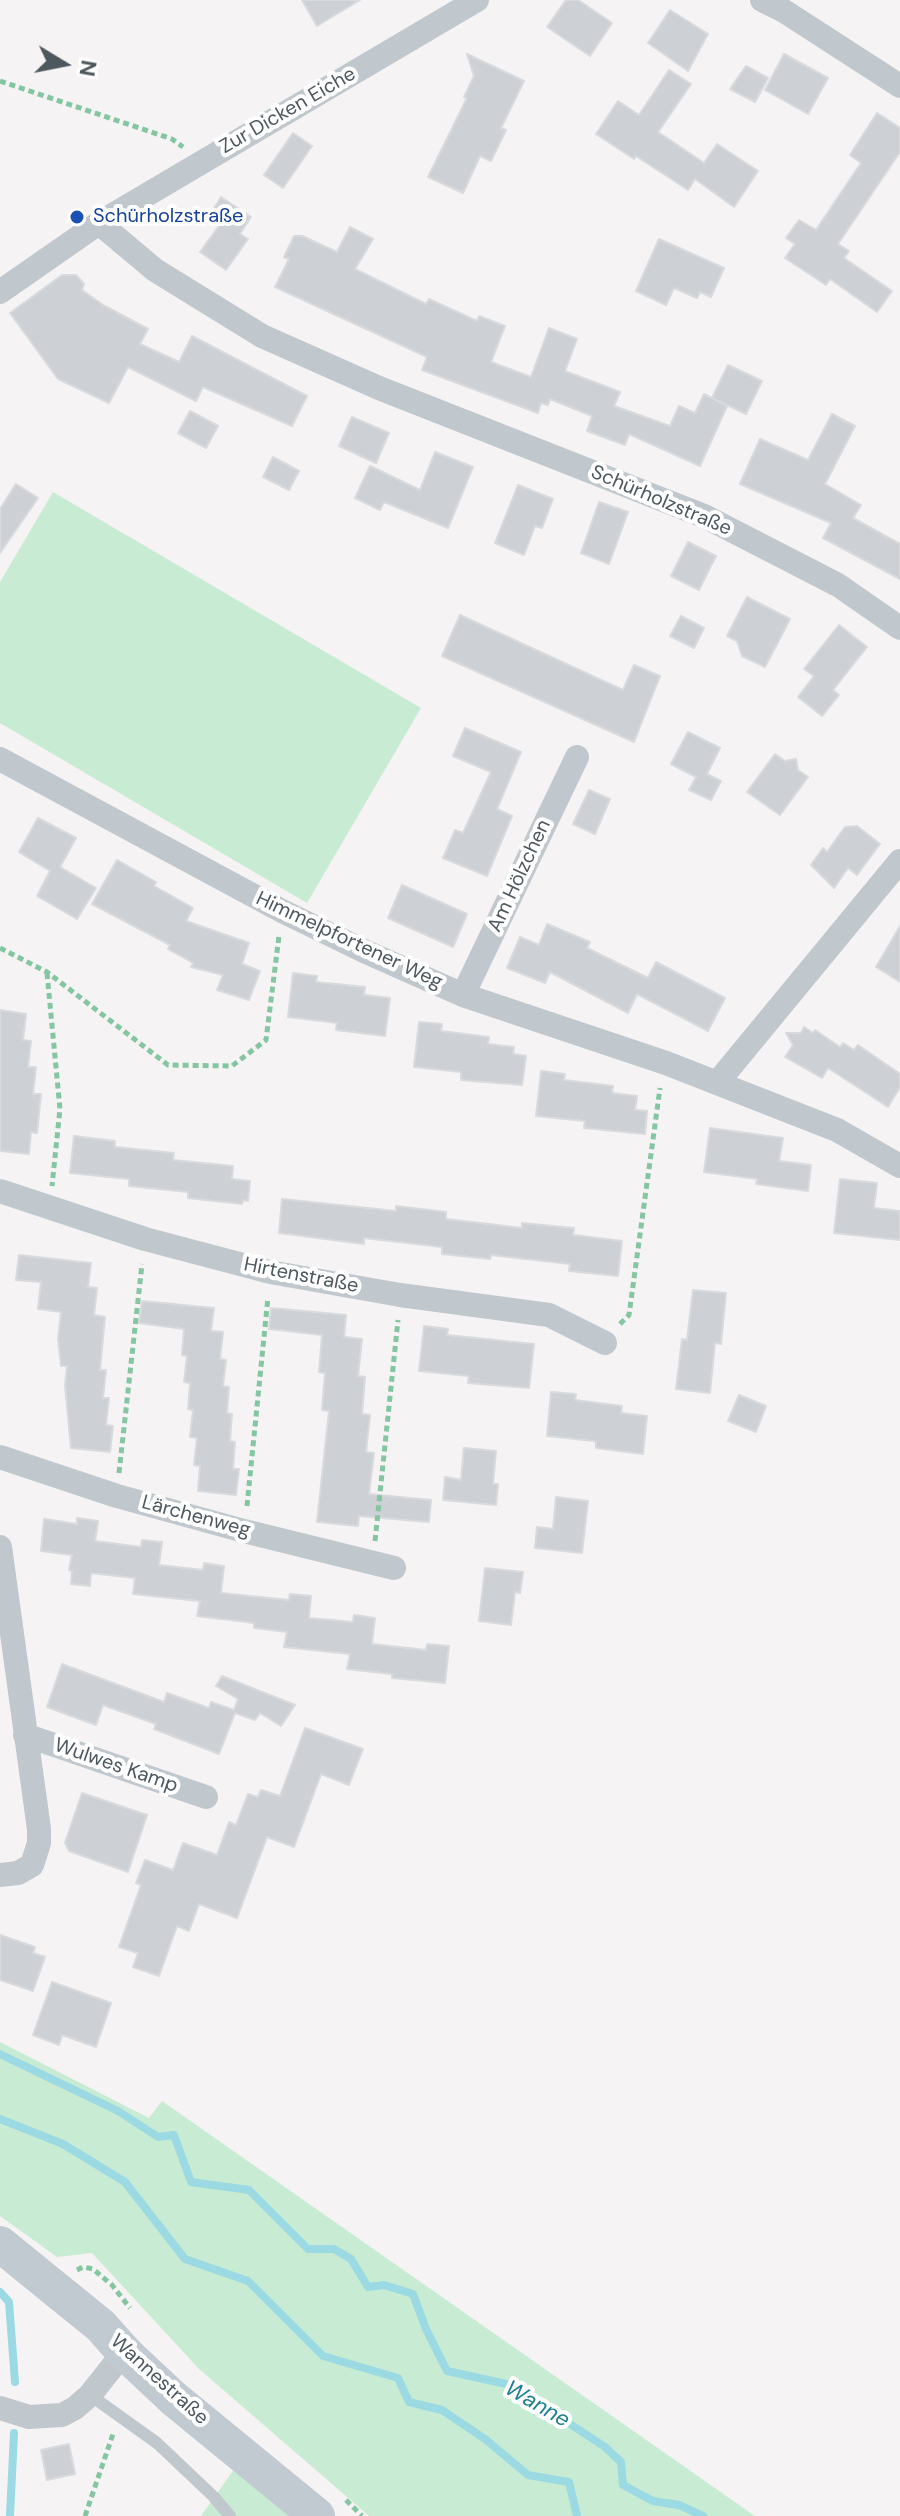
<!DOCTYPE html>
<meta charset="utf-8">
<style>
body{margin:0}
#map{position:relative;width:900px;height:2516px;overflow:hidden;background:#f5f3f3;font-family:"DM Sans",sans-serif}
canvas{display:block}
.north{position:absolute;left:24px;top:24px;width:80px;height:80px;-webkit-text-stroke:6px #fff;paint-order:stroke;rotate:100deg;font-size:22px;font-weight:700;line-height:32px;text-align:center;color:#4d575e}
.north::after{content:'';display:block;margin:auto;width:28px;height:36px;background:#4d575e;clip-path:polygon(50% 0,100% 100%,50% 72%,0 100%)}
</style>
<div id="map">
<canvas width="900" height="2516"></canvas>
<div class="north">N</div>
</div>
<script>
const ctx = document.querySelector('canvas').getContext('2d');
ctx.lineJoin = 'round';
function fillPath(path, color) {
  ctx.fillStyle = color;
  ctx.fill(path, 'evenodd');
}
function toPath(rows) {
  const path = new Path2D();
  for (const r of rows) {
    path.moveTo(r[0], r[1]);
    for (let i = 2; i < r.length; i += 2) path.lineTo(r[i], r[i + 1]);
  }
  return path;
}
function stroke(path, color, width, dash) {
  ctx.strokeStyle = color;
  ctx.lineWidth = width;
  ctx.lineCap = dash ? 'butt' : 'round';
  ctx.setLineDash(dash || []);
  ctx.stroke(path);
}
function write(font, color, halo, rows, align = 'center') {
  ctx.font = font + ' "DM Sans",sans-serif';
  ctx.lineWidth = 8;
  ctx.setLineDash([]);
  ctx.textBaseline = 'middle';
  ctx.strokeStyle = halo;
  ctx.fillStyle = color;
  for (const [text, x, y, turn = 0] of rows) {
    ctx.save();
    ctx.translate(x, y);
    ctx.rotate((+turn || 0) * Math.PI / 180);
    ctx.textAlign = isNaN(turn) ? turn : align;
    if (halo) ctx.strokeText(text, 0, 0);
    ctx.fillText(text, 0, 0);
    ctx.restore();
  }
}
fillPath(toPath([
 [53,492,421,708,307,903,0,723,0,582],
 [0,2042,149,2118,162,2101,755,2516,369,2516,199,2369,92,2253,57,2257,0,2216],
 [237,2465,293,2516,201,2516]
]), '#c8ecd3');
stroke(toPath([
 [0,2054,118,2111,158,2137,174,2135,191,2182,249,2190,308,2249,334,2249,351,2259,368,2287,384,2285,413,2294,426,2329,447,2371,511,2385,605,2447,621,2462,623,2485,653,2501,679,2505,703,2516],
 [0,2119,63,2144,125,2182,185,2259,248,2281,323,2356,398,2378,409,2402,442,2410,485,2439,528,2475,569,2482,577,2516],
 [0,2292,9,2302,15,2382],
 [10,2516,14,2433]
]), '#9bd9e3', 8);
const building = toPath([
 [302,0,360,0,317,26,302,0],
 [566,0,578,0,612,23,590,56,547,27,566,0],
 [670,10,708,34,688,71,648,43,670,10],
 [467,54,524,81,501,128,506,130,491,161,480,156,463,193,428,177,467,98,464,97,474,76,467,54],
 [784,54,828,78,808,114,765,90,784,54],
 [746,66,768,78,755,102,730,89,746,66],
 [669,70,691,84,658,132,704,163,717,144,758,171,734,207,695,179,688,190,636,156,634,159,596,134,618,101,639,115,669,70],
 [877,113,900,128,900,152,838,244,849,251,844,258,892,291,877,312,830,279,826,285,785,258,795,244,786,238,799,220,816,230,861,163,850,155,877,113],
 [293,133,312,146,283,188,264,175,293,133],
 [221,197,251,217,240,234,248,239,226,270,200,252,221,223,210,215,221,197],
 [350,227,373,239,355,269,426,304,429,299,477,321,479,316,505,326,491,362,531,377,549,328,577,339,565,371,620,392,614,406,670,426,679,406,695,413,704,394,727,406,700,466,629,434,625,445,587,431,592,416,550,399,548,405,541,403,538,413,422,370,427,357,275,287,289,259,284,257,294,236,302,236,337,252,350,227],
 [659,239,724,268,711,297,700,292,697,298,674,288,666,305,636,291,659,239],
 [62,275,76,275,84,284,82,290,103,305,148,329,140,344,179,362,192,336,307,396,292,426,203,387,196,401,128,367,109,403,58,379,10,313,62,275],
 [728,365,762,381,746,414,712,398,728,365],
 [190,411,218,426,206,448,178,433,190,411],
 [832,414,855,426,825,484,861,505,853,518,900,544,900,579,823,538,831,523,740,484,760,439,808,460,832,414],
 [352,417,389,433,376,463,339,446,352,417],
 [435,452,473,467,448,528,384,502,380,510,355,498,370,466,420,490,435,452],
 [273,457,299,471,289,490,263,477,273,457],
 [16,484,38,498,0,553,0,509,16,484],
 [518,485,553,499,542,528,535,526,524,555,495,543,518,485],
 [599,502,628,512,609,564,581,553,599,502],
 [688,542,716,556,699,590,671,576,688,542],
 [747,597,790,619,765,667,742,656,737,641,727,636,747,597],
 [460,615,623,690,634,665,660,676,634,742,442,656,460,615],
 [681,616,704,628,694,648,670,636,681,616],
 [839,625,867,647,833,690,839,695,822,716,798,697,814,676,804,669,839,625],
 [465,728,521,752,497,809,512,816,487,876,443,858,455,830,463,833,491,772,453,756,465,728],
 [688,732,720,748,707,774,721,781,711,800,689,790,696,777,671,764,688,732],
 [775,754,785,761,796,759,798,770,808,777,780,815,747,792,775,754],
 [589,790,610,799,595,834,573,824,589,790],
 [38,818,76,838,60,867,96,888,77,919,37,896,50,871,19,852,38,818],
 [857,826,880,844,857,875,848,868,834,888,811,865,823,848,827,852,845,827,857,826],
 [117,860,156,882,154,886,193,908,186,921,249,943,242,964,260,971,249,1000,217,990,223,975,191,967,193,963,168,949,170,945,92,904,117,860],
 [402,885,467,914,453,947,388,918,402,885],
 [547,924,590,942,587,948,648,978,656,962,725,998,708,1031,637,994,628,1013,550,972,545,983,507,968,520,937,539,945,547,924],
 [900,926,900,982,876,967,900,926],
 [293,973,317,976,316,982,365,987,364,995,390,998,385,1036,336,1030,337,1023,288,1017,293,973],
 [0,1010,26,1014,23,1040,31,1041,28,1067,36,1067,33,1094,41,1094,37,1133,31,1132,29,1154,0,1151,0,1010],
 [419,1022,442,1024,441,1031,489,1037,488,1044,514,1047,513,1054,526,1056,522,1085,461,1080,461,1072,414,1067,419,1022],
 [804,1027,813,1033,815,1030,840,1047,843,1043,854,1050,858,1045,900,1074,900,1087,888,1107,828,1068,822,1078,785,1057,793,1045,786,1033,801,1033,804,1027],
 [541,1071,565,1074,564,1080,613,1086,612,1093,637,1096,635,1110,647,1111,645,1134,584,1128,585,1121,536,1116,541,1071],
 [710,1128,783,1138,779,1161,811,1165,808,1191,756,1184,757,1179,704,1172,710,1128],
 [74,1136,115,1141,115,1147,174,1153,173,1160,233,1166,232,1179,250,1181,248,1201,243,1200,242,1204,188,1198,188,1192,129,1186,129,1179,70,1173,74,1136],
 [840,1179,877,1183,874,1208,900,1211,900,1240,834,1233,840,1179],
 [282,1199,396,1211,396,1206,446,1212,446,1219,522,1228,522,1223,574,1228,573,1235,622,1241,618,1276,569,1271,570,1264,491,1255,490,1259,442,1254,442,1247,364,1238,364,1244,279,1233,282,1199],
 [19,1255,91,1263,88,1287,97,1288,94,1315,105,1317,100,1370,106,1370,103,1398,109,1398,106,1425,113,1426,110,1452,71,1448,65,1385,67,1366,61,1366,58,1339,61,1312,38,1309,41,1282,16,1280,19,1255],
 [693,1290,726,1293,721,1344,715,1343,710,1393,676,1389,682,1339,687,1340,693,1290],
 [142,1301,214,1308,211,1331,223,1332,220,1359,226,1360,223,1386,229,1387,227,1413,232,1414,230,1441,235,1442,233,1469,239,1469,236,1495,198,1491,200,1466,194,1465,197,1438,190,1437,193,1410,188,1409,190,1383,184,1382,187,1356,182,1355,184,1329,139,1323,142,1301],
 [271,1308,346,1315,344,1337,362,1339,358,1376,365,1377,362,1414,370,1415,366,1452,374,1453,369,1494,431,1500,429,1522,359,1516,358,1526,317,1522,329,1411,322,1410,325,1373,319,1372,322,1335,269,1329,271,1308],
 [424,1326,448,1329,447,1335,534,1344,529,1388,468,1383,469,1376,419,1371,424,1326],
 [551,1392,576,1394,575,1400,622,1406,621,1413,647,1416,643,1454,596,1448,596,1442,594,1441,547,1436,551,1392],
 [739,1395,766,1406,756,1432,728,1421,739,1395],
 [464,1448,496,1451,493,1484,498,1484,496,1505,443,1500,445,1477,461,1480,464,1448],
 [556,1497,588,1501,582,1553,535,1548,537,1527,553,1529,556,1497],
 [77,1518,98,1521,95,1541,141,1547,142,1540,162,1542,159,1565,203,1570,204,1563,224,1566,221,1593,289,1600,290,1594,311,1596,309,1618,353,1622,354,1615,375,1618,372,1644,426,1650,427,1644,449,1646,445,1683,392,1678,392,1674,347,1669,350,1654,284,1647,287,1632,254,1628,254,1623,197,1616,200,1601,133,1594,135,1578,91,1573,90,1586,71,1584,72,1571,69,1570,72,1555,41,1551,44,1519,77,1524,77,1518],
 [485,1568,523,1572,520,1593,515,1592,511,1625,479,1621,485,1568],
 [62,1664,164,1702,167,1693,209,1708,211,1702,234,1710,238,1699,216,1686,222,1676,295,1705,281,1726,260,1713,255,1720,235,1713,219,1754,154,1729,156,1724,103,1705,96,1725,47,1707,62,1664],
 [305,1728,363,1749,349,1785,321,1774,294,1847,267,1837,237,1918,199,1904,189,1931,177,1926,159,1976,133,1967,138,1953,119,1947,141,1885,136,1883,145,1860,173,1870,183,1843,217,1855,229,1822,236,1825,248,1794,258,1797,261,1790,280,1796,305,1728],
 [82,1793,147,1815,128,1872,69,1851,65,1843,82,1793],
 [0,1935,35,1947,33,1953,45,1957,33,1991,0,1980,0,1935],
 [52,1982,111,2003,96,2047,62,2035,59,2045,33,2035,52,1982],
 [69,2444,75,2474,47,2480,41,2450,69,2444]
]);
fillPath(building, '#cdd0d4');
stroke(building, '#d8dadd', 2);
stroke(toPath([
 [0,81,172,139,183,147],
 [0,948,47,972,168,1065,232,1066,266,1040,279,936],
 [47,973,60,1109,52,1186],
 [620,1324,629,1315,660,1088],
 [119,1473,142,1264],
 [247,1506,268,1297],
 [375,1541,398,1320],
 [77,2270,83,2267,93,2269,112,2285,130,2308],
 [346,2500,362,2516],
 [85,2516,113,2434]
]), '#84c6a1', 5, [6, 4]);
stroke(toPath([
 [90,2395,157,2443,213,2496,230,2516]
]), '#c1c8cd', 12);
stroke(toPath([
 [762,0,784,11,900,86],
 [99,223,155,270,262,336,379,388,704,516,838,585,900,628],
 [0,292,99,223,477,0],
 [0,759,282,911,364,951,463,995,666,1063,837,1130,900,1166],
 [463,995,577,757],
 [717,1083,900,861],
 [0,1191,145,1239,270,1272,400,1295,549,1315,605,1343],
 [0,1457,117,1496,244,1531,394,1568],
 [0,1547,39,1829,39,1843,32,1865,18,1873,0,1875],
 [25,1735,206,1797],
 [0,2408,29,2417,62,2415,75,2408,90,2395,124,2352]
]), '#c1c8cd', 24);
stroke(toPath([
 [0,2244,101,2326,124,2352,173,2398,317,2516]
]), '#c1cad1', 36);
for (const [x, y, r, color] of [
 [77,217,8,"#1a4fb4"]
]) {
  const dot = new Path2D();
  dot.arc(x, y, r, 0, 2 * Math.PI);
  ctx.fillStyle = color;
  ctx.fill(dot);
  stroke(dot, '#fff', 3);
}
write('20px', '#4d575e', '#fff', [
 ["Zur Dicken Eiche",288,111,-30],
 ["Schürholzstraße",661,501,23],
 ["Am Hölzchen",520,876,-65],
 ["Himmelpfortener Weg",349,941,25],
 ["Hirtenstraße",301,1276,11],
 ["Lärchenweg",196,1517,15],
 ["Wulwes Kamp",116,1766,19],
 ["Wannestraße",159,2380,42]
]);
write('20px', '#164399', '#fff', [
 ["Schürholzstraße",93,217]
], 'left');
write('italic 22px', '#1e8191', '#fff', [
 ["Wanne",537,2405,30]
]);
</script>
